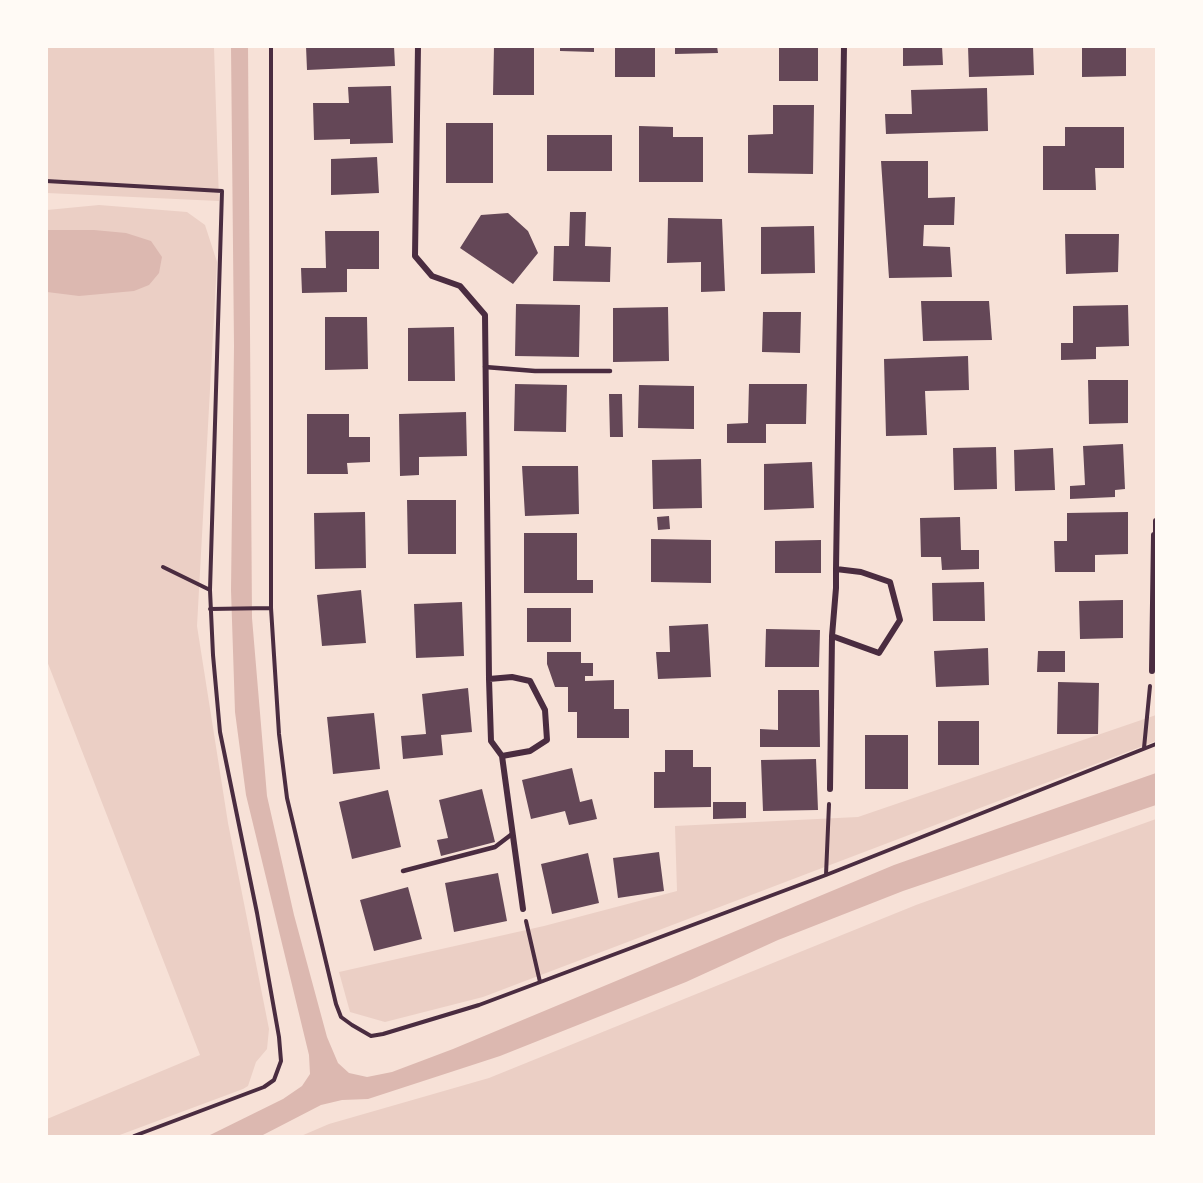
<!DOCTYPE html>
<style>
body{margin:0}
#map{position:relative;width:1203px;height:1183px;overflow:hidden;background:#f7e1d7;font-family:Raleway,sans-serif}
canvas{display:block}
.frame{position:absolute;inset:0;border:48px solid #fffaf5;pointer-events:none}
</style>
<div id="map">
<canvas width="1203" height="1183"></canvas>
<div class="frame"></div>
</div>
<script>
const ctx = document.querySelector('canvas').getContext('2d');
ctx.lineJoin = 'round';
function fillPath(path, color) {
  ctx.fillStyle = color;
  ctx.fill(path, 'evenodd');
}
function toPath(rows) {
  const path = new Path2D();
  for (const r of rows) {
    path.moveTo(r[0], r[1]);
    for (let i = 2; i < r.length; i += 2) path.lineTo(r[i], r[i + 1]);
  }
  return path;
}
function stroke(path, color, width, dash) {
  ctx.strokeStyle = color;
  ctx.lineWidth = width;
  ctx.lineCap = dash ? 'butt' : 'round';
  ctx.setLineDash(dash || []);
  ctx.stroke(path);
}
fillPath(toPath([
 [46,47,214,47,219,201,47,193],
 [99,205,187,212,205,225,217,262,197,626,228,823,269,1029,267,1049,256,1062,248,1086,243,1089,117,1136,47,1136,47,1119,200,1055,47,661,47,210],
 [1156,715,1156,741,483,997,385,1022,350,1012,339,972,544,926,677,891,675,826,858,817],
 [1156,819,1156,1136,301,1136,329,1124,489,1078,916,905]
]), '#ebcfc5');
fillPath(toPath([
 [248,46,252,618,267,796,294,915,327,1037,338,1063,349,1073,367,1077,392,1072,453,1049,894,865,1156,773,1156,805,903,891,778,940,686,982,500,1056,368,1099,342,1100,321,1105,261,1136,208,1136,283,1099,302,1086,310,1074,309,1055,246,795,235,712,231,590,234,346,231,47],
 [47,230,94,230,126,233,151,241,162,257,159,273,149,285,134,291,79,296,47,292]
]), '#dcb8b0');
fillPath(toPath([
 [306,46,394,46,395,66,307,70],
 [494,46,534,46,534,95,493,95],
 [560,46,594,46,594,52,560,51],
 [615,46,655,46,655,77,615,77],
 [675,46,717,46,718,53,675,54],
 [779,46,818,46,818,81,779,81],
 [903,46,942,46,943,65,903,66],
 [968,46,1033,46,1034,75,969,77],
 [1082,46,1126,46,1126,76,1082,77],
 [391,86,393,143,350,144,350,139,314,140,313,103,349,103,348,87],
 [987,88,988,131,886,134,885,114,912,114,911,90],
 [773,105,814,105,813,174,748,173,748,135,773,134],
 [446,123,493,123,493,183,446,183],
 [639,126,673,127,673,137,703,137,703,182,639,182],
 [1065,127,1124,127,1124,168,1095,168,1096,190,1043,190,1043,146,1065,146],
 [547,135,612,135,612,171,547,171],
 [377,157,379,193,331,195,331,159],
 [881,161,928,161,928,198,955,197,954,225,924,225,923,246,950,247,952,277,889,278],
 [570,212,586,212,585,246,611,247,610,282,553,281,554,246,569,246],
 [508,213,528,231,538,253,513,284,460,248,481,215],
 [668,218,722,219,725,291,701,292,701,262,667,263],
 [814,226,815,273,761,274,761,227],
 [325,231,379,231,379,269,347,269,347,292,302,293,301,268,326,268],
 [1065,234,1119,234,1118,272,1066,274],
 [921,301,989,301,992,340,923,341],
 [516,304,580,305,579,357,515,356],
 [1128,305,1129,346,1096,347,1096,359,1061,360,1061,343,1073,343,1073,306],
 [668,307,669,361,613,362,613,308],
 [763,312,801,312,800,353,762,352],
 [325,317,367,317,368,369,325,370],
 [454,327,455,381,408,381,408,328],
 [968,356,969,390,925,391,927,435,886,436,884,359],
 [1088,380,1128,380,1128,423,1089,424],
 [515,384,567,385,566,432,514,431],
 [749,384,807,384,806,424,766,424,766,443,727,443,727,424,748,423],
 [639,385,694,386,694,429,638,428],
 [609,394,622,394,623,437,610,437],
 [466,412,467,456,419,457,419,475,400,476,399,414],
 [307,414,349,414,349,437,370,437,370,462,347,463,348,474,307,474],
 [1123,444,1125,489,1115,490,1115,497,1070,499,1070,486,1085,485,1083,446],
 [996,447,997,489,954,490,953,448],
 [1053,448,1055,490,1015,491,1014,450],
 [701,459,702,508,653,509,652,460],
 [812,462,814,508,764,510,764,464],
 [522,466,578,466,579,514,525,516],
 [407,500,456,500,456,554,408,554],
 [365,512,366,568,315,569,314,513],
 [1128,512,1128,554,1095,555,1095,572,1055,572,1054,541,1067,541,1067,513],
 [669,516,670,529,658,530,657,517],
 [960,517,961,550,979,550,979,569,942,570,941,557,921,557,920,518],
 [524,533,577,533,577,580,593,580,593,593,524,593],
 [651,539,711,540,711,583,651,582],
 [821,540,821,573,775,573,775,541],
 [984,582,985,621,933,621,932,583],
 [361,590,366,643,322,646,317,595],
 [1123,600,1123,638,1080,639,1079,601],
 [462,602,464,656,416,658,414,604],
 [527,608,571,608,571,642,527,642],
 [708,624,711,677,658,679,656,652,670,652,669,626],
 [766,629,820,630,819,667,765,667],
 [988,648,989,685,936,687,934,651],
 [1038,651,1065,651,1065,672,1037,672],
 [547,652,581,652,581,663,593,663,593,676,585,676,585,681,614,680,614,709,629,709,629,738,577,738,577,712,568,712,568,687,555,687,547,664],
 [1058,682,1099,683,1098,734,1057,734],
 [468,688,472,732,441,735,443,755,403,759,401,736,426,734,422,694],
 [778,690,819,690,820,747,760,747,760,729,778,730],
 [374,713,380,769,333,774,327,717],
 [938,721,979,721,979,765,938,765],
 [865,735,908,735,908,789,865,789],
 [665,750,693,750,693,767,711,767,711,807,654,808,654,772,665,772],
 [816,759,818,810,763,811,761,760],
 [572,768,580,802,592,799,597,819,569,825,565,811,531,819,522,780],
 [482,789,495,842,441,856,437,840,448,838,439,800],
 [388,790,401,847,352,859,339,802],
 [713,802,746,802,746,818,713,819],
 [659,852,664,891,618,898,613,858],
 [588,853,599,903,552,914,541,864],
 [498,873,507,921,454,932,445,883],
 [408,887,422,939,374,951,360,900]
]), '#644757');
stroke(toPath([
 [271,46,271,608,279,734,287,798,336,1004,341,1017,352,1025,371,1036,383,1034,479,1005,826,875,1156,744],
 [46,181,222,191,210,590,213,655,220,732,257,913,279,1037,281,1061,274,1080,264,1087,134,1136],
 [163,567,210,590],
 [210,609,271,608],
 [1144,748,1150,686],
 [826,875,829,804],
 [526,921,540,982]
]), '#4a2c40', 4);
stroke(toPath([
 [485,367,535,371,610,371],
 [403,871,495,847,512,834]
]), '#4a2c40', 4.5);
stroke(toPath([
 [418,46,415,256,432,276,460,286,485,315,489,679,491,741,502,756,530,751,547,740,545,710,530,681,512,677,489,679],
 [1156,537,1156,521],
 [836,569,861,572,890,582,900,620,879,653,832,636,836,588,836,569,844,46],
 [1152,671,1154,535],
 [502,756,523,909],
 [830,789,832,636]
]), '#4a2c40', 6);
</script>
